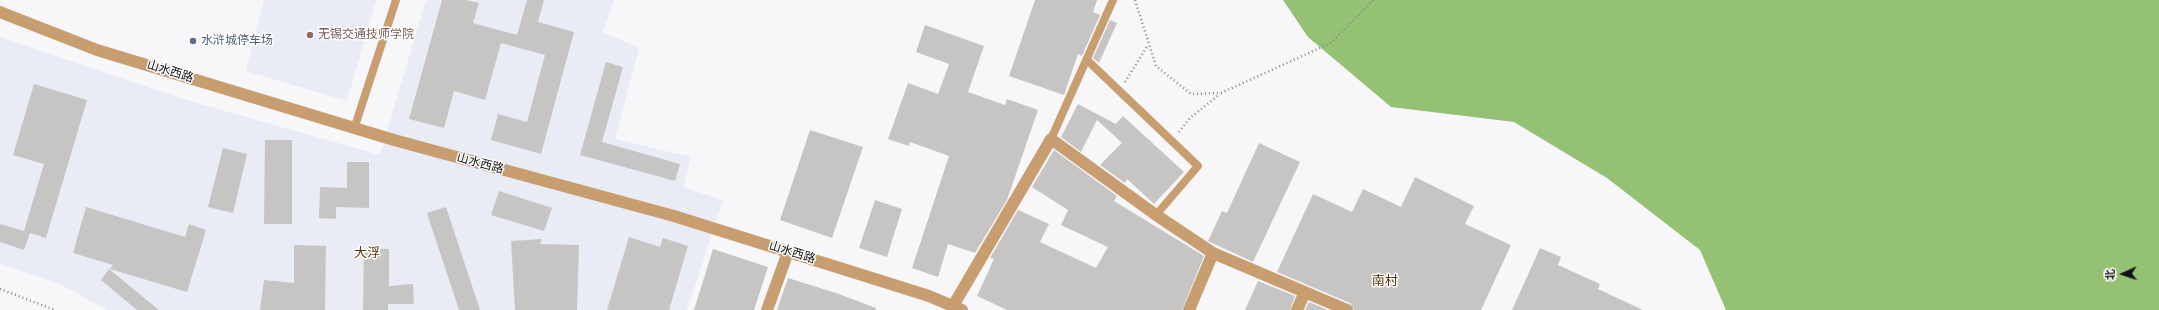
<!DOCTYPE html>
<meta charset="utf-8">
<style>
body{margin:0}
#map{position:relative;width:2159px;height:310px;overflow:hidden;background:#f7f7f9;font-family:"Roboto Condensed","Noto Sans SC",sans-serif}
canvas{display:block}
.north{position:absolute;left:2103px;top:254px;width:40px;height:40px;-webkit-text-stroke:3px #fff;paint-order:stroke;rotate:267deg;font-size:11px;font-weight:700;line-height:16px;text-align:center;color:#121213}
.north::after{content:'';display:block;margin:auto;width:14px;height:18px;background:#121213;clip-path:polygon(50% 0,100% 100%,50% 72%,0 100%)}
</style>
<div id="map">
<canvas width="2159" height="310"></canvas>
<div class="north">北</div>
</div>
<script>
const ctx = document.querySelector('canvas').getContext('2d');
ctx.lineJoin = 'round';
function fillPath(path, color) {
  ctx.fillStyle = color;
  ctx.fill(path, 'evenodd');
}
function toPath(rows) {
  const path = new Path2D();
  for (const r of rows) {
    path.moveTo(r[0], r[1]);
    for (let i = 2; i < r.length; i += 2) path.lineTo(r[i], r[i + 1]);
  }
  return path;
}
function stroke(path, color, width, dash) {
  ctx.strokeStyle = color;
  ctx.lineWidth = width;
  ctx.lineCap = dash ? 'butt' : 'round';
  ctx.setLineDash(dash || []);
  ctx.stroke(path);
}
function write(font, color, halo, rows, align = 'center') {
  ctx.font = font + ' "Roboto Condensed","Noto Sans SC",sans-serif';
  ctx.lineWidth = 3;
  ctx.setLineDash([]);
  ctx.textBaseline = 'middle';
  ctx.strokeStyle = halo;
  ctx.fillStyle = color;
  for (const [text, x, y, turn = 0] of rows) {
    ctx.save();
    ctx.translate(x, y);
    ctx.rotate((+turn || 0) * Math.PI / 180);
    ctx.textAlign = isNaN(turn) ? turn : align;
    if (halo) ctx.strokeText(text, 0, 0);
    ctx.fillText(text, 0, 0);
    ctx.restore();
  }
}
fillPath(toPath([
 [264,0,376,0,347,101,246,71],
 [426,0,614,0,603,32,639,48,615,139,691,157,683,187,723,200,687,310,107,310,60,284,0,264,0,37,183,99,380,155]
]), '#e9ecf4');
fillPath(toPath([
 [1283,0,2159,0,2159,310,1726,310,1700,250,1607,178,1514,122,1391,107,1308,37]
]), '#94c174');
fillPath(toPath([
 [442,0,466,0,479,3,473,23,517,35,527,0,544,0,538,22,574,32,541,154,491,140,498,114,527,122,545,55,501,43,485,100,454,91,444,128,409,119],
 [1035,0,1097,0,1093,12,1100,15,1082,56,1078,54,1064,95,1009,76],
 [1110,20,1117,23,1099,63,1093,58],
 [925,25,984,46,968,92,1005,105,1007,99,1038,110,1007,200,975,253,948,244,938,277,912,268,949,156,910,142,909,146,888,139,908,83,938,94,949,64,916,52],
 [606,62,623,67,602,142,680,164,675,181,580,155],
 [34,84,87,100,46,238,30,233,24,250,0,242,0,224,24,231,44,164,13,155],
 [1078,104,1116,124,1123,116,1184,172,1154,204,1127,179,1125,183,1100,165,1122,143,1097,120,1081,152,1061,137],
 [810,130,863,147,832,238,780,220],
 [265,140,292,140,292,224,264,224],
 [1259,143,1300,162,1253,262,1208,241,1222,211,1227,213],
 [223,148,247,154,233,213,208,207],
 [1054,150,1117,196,1114,201,1204,256,1182,310,1007,310,977,296,994,259,990,258,1018,210,1049,224,1040,242,1096,268,1108,247,1061,225,1068,210,1032,187],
 [347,162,369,162,369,208,336,207,336,219,319,218,320,187,347,188],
 [1415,177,1474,206,1465,224,1511,245,1481,310,1354,310,1350,303,1277,272,1313,194,1352,212,1363,189,1401,207],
 [499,191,552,208,544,231,491,215],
 [875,200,902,209,887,257,859,248],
 [86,207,185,237,189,224,206,230,187,292,110,269,113,265,73,253],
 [446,207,480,310,459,310,427,213],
 [629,237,660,247,663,238,688,246,669,310,607,310],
 [542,239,540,244,579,245,577,310,515,310,511,241],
 [294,245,326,246,325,310,260,310,264,280,294,283],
 [364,248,389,249,389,286,413,284,414,304,388,304,388,310,363,310],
 [1540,248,1561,257,1558,265,1600,284,1598,289,1643,310,1512,310],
 [713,249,768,267,754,310,694,310],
 [109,269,159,310,137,310,101,280],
 [788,278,836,293,876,308,876,310,777,310],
 [1258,281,1295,296,1290,310,1245,310],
 [1309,302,1328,310,1305,310]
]), '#c7c5c4');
stroke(toPath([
 [1135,0,1156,66,1191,94,1221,93,1331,43,1373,0],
 [1125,82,1148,45],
 [1179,132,1190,118,1220,94],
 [0,289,55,310]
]), '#88888a', 2.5, [1, 3]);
stroke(toPath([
 [1087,60,1198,166,1156,215],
 [354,129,396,0],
 [1051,139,1113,0]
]), '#c89e71', 8);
stroke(toPath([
 [953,306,1051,139,1156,215,1213,253],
 [767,310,788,252],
 [1189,310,1213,253,1347,310],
 [1297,310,1305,292]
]), '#c89e71', 12);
stroke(toPath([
 [0,12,97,50,394,140,674,216,929,296,962,310]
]), '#c89e71', 12);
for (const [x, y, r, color] of [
 [310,35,4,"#8d6e63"],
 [193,41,4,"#5c6f8a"]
]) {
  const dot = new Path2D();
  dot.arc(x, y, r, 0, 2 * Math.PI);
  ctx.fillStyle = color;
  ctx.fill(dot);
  stroke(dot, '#fff', 1.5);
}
write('12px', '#785e54', '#fff', [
 ["无锡交通技师学院",318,35]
], 'left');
write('12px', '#4e5e75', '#fff', [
 ["水浒城停车场",201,41]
], 'left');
write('12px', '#121213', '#fff', [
 ["山水西路",170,72,17],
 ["山水西路",480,164,15],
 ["山水西路",792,253,17]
]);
write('13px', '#582e04', '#fff', [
 ["大浮",367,254],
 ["南村",1385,282]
]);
</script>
